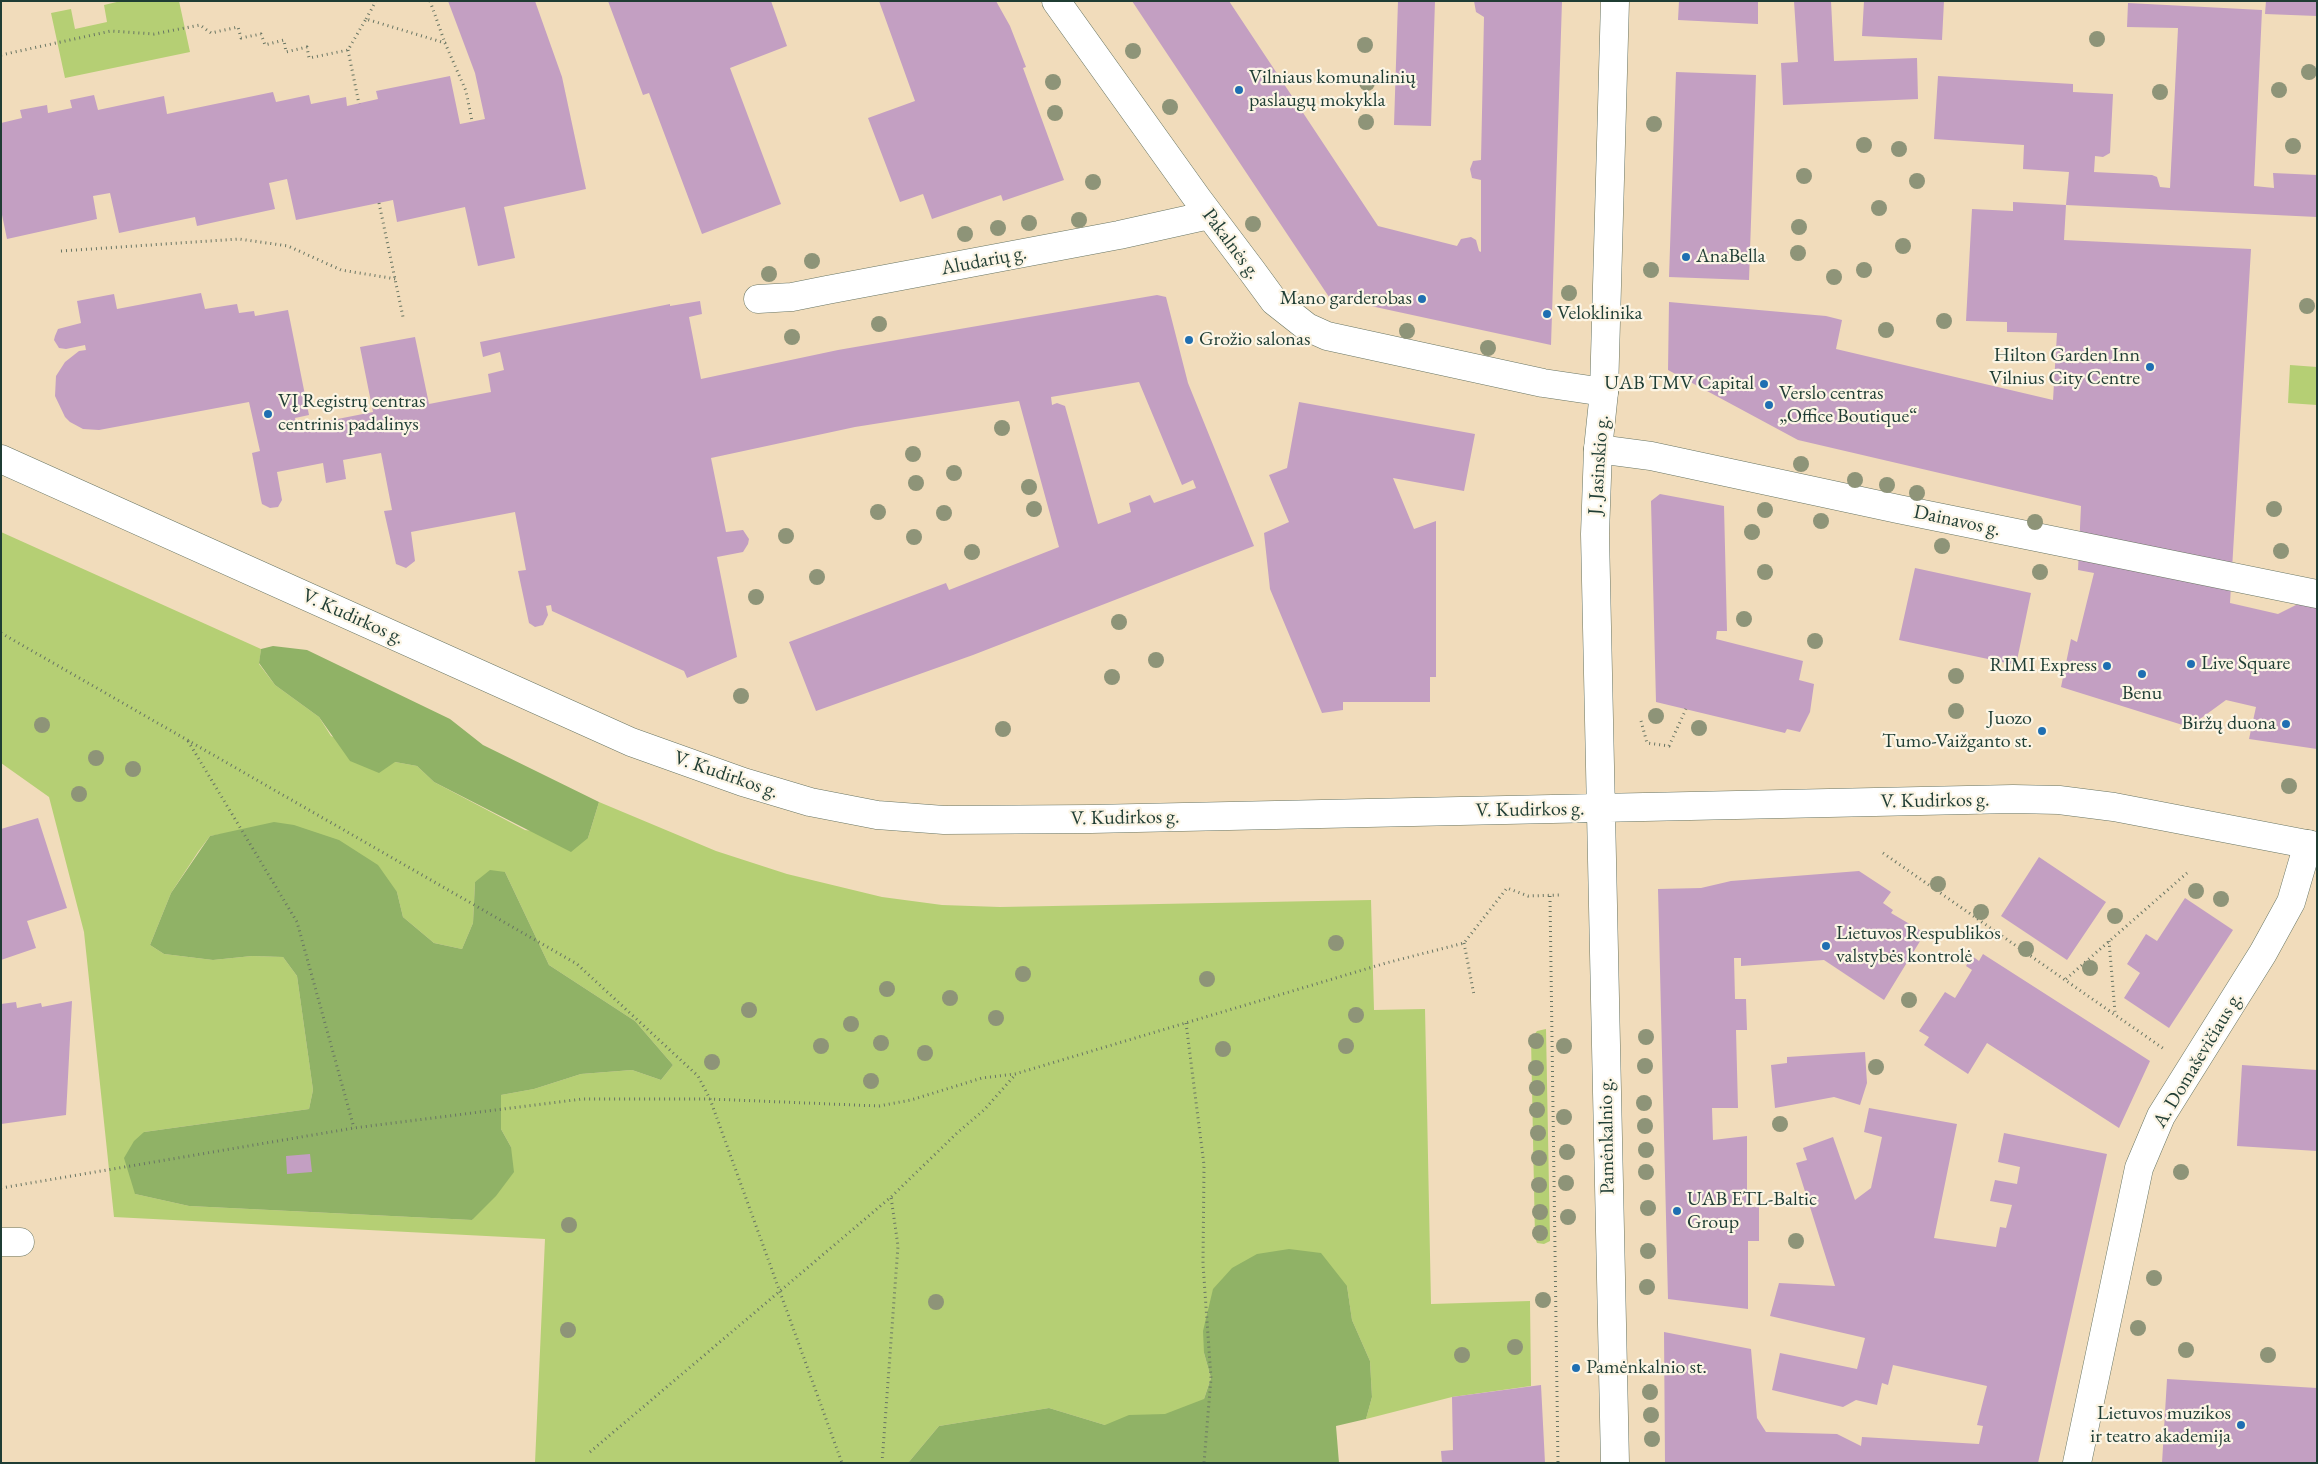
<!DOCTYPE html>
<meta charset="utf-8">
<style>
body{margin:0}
#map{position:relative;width:2318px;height:1464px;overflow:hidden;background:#f1dcbb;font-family:"EB Garamond",serif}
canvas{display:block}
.frame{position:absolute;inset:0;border:2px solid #1f3d34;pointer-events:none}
</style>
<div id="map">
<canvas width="2318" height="1464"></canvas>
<div class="frame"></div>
</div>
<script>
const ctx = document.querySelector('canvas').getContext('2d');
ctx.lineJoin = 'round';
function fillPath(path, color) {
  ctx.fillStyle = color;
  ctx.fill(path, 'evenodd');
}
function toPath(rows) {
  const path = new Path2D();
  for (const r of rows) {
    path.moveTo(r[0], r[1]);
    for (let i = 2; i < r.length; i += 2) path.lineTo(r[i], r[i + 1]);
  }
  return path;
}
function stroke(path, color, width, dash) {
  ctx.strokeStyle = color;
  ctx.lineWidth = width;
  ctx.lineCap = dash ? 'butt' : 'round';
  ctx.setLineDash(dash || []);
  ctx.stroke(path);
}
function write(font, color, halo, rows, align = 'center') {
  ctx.font = font + ' "EB Garamond",serif';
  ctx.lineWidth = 4.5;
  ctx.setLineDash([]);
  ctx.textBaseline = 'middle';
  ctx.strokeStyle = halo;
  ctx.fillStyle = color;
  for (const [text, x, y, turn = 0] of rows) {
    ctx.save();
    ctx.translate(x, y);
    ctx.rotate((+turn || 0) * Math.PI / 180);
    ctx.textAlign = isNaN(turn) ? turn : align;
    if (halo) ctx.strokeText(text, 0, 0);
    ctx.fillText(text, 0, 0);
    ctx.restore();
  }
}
fillPath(toPath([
 [121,1,179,1,190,52,65,78,51,13,71,9,75,29,107,22,104,5],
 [2290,365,2317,367,2317,405,2288,403],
 [1,532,261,649,259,664,275,685,319,717,331,736,395,762,417,766,434,782,525,830,588,838,599,802,716,851,787,874,882,897,942,905,1000,907,1371,900,1374,1010,1425,1009,1431,1304,1530,1301,1531,1386,1452,1397,1366,1419,1372,1397,1370,1361,1352,1320,1347,1286,1204,1353,1211,1378,1204,1399,1198,1463,1105,1425,1049,1408,939,1426,908,1463,535,1463,545,1239,114,1217,84,932,49,797,1,763],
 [228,833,397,892,403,917,434,943,462,949,473,923,475,882,505,872,549,965,635,1021,673,1065,661,1080,632,1070,581,1074,534,1089,501,1095,501,1129,511,1147,472,1220,189,1206,135,1194,144,1132,309,1109,313,1090,297,976,283,957,252,956,213,960,164,954,150,945,171,893,198,852,210,836],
 [1546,1029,1550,1241,1544,1244,1537,1243,1535,1238,1531,1039,1537,1031]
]), '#b5cf74');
fillPath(toPath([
 [273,646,307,650,450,719,483,745,599,802,588,838,571,852,434,782,417,766,395,762,379,773,350,761,319,717,275,685,259,663,261,649],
 [274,822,294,825,339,840,378,865,397,892,403,917,434,943,462,949,473,923,475,882,490,870,505,872,549,965,635,1021,673,1065,661,1080,632,1070,581,1074,534,1089,501,1095,501,1129,511,1147,514,1172,496,1196,472,1220,189,1206,135,1194,124,1158,134,1141,144,1132,309,1109,313,1090,297,976,283,957,252,956,213,960,164,954,150,945,171,893,210,836],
 [1289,1249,1321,1253,1347,1286,1352,1320,1370,1361,1372,1397,1366,1419,1336,1426,1339,1463,908,1463,939,1426,1049,1408,1105,1425,1129,1415,1165,1414,1204,1399,1211,1378,1204,1353,1203,1331,1213,1289,1232,1268,1257,1254]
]), '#90b266');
fillPath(toPath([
 [448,1,535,1,562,77,586,189,504,207,515,258,478,266,465,207,397,222,393,200,296,220,287,179,269,183,275,209,197,226,195,217,119,233,110,193,93,196,97,219,7,239,1,210,1,123,22,118,20,110,47,105,48,113,72,108,70,100,94,95,98,110,164,96,167,114,273,92,276,102,309,95,311,104,346,97,347,106,378,99,376,91,450,76,460,124,485,119,475,73],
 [608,1,771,1,787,46,730,68,781,204,702,234,649,93,643,95],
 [879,1,996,1,1010,26,1026,67,1023,68,1064,180,1003,201,1001,195,932,219,923,194,900,202,868,118,915,101],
 [1132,1,1229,1,1378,226,1457,246,1461,239,1471,237,1476,240,1479,251,1481,252,1481,180,1472,178,1470,169,1473,161,1481,160,1484,17,1476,12,1474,1,1562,1,1551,345,1329,297],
 [1398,1,1435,1,1431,126,1394,125],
 [1679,1,1758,1,1758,24,1678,20],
 [1794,1,1831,1,1834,61,1917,58,1918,99,1783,105,1781,63,1798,62],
 [1864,1,1944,1,1942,40,1862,36],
 [2266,1,2317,1,2317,16,2265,14],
 [2128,3,2262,10,2254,186,2274,188,2273,173,2317,175,2317,217,2066,205,2069,172,2023,169,2024,145,1934,139,1938,76,2073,84,2073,92,2113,94,2110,153,2103,157,2095,156,2094,172,2152,175,2157,177,2160,187,2170,188,2178,28,2127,27],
 [1676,72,1756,75,1749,280,1669,277],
 [2013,202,2066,205,2064,240,2251,249,2230,603,2278,614,2310,598,2317,600,2317,749,2249,739,2256,707,2226,700,2189,727,2061,687,2071,639,2077,642,2094,573,2078,570,2081,506,1798,440,1668,370,1669,302,1826,316,1842,320,1836,349,2053,400,2057,333,2007,332,2007,322,1966,321,1972,209,2013,211],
 [201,293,205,309,237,304,239,313,254,311,255,316,288,310,309,415,295,418,297,427,373,412,360,347,415,337,429,404,491,392,488,374,504,370,500,352,483,357,480,342,670,304,670,306,700,301,702,314,689,317,701,379,838,350,1157,295,1166,297,1188,383,1254,546,973,655,816,711,789,642,946,583,949,590,1059,547,1019,401,855,427,711,458,726,532,743,530,749,539,748,544,743,552,717,557,737,657,687,678,684,671,552,611,551,605,546,606,548,615,543,625,535,627,529,623,518,571,526,570,515,512,411,532,415,561,406,568,396,564,384,511,392,510,381,453,343,460,346,479,326,483,323,463,277,472,282,500,278,507,270,508,262,504,261,500,252,453,260,451,249,402,99,430,83,429,70,422,65,417,55,396,56,376,65,362,79,351,86,350,85,345,66,349,59,348,54,340,55,336,58,329,81,323,77,301,114,294,117,309],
 [1139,382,1182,485,1193,480,1196,488,1154,503,1150,495,1129,503,1131,512,1098,524,1065,406,1057,403,1052,405,1051,397],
 [1299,402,1475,434,1464,491,1393,478,1414,529,1436,521,1436,677,1430,677,1430,702,1343,702,1343,710,1322,713,1270,589,1264,533,1289,522,1269,475,1287,468],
 [1660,494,1724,506,1727,631,1717,631,1716,639,1803,661,1799,680,1814,684,1810,712,1800,732,1787,729,1785,733,1656,702,1651,501],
 [1915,568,2031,593,2016,665,1899,640],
 [38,818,67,908,27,921,36,948,1,960,1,829],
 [2039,857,2106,902,2067,960,2001,916],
 [1859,871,1891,892,1883,903,1893,910,1891,913,1925,933,1884,1000,1824,960,1741,966,1741,958,1734,958,1735,999,1746,999,1747,1030,1736,1030,1738,1108,1712,1108,1713,1140,1747,1136,1747,1207,1759,1207,1759,1241,1748,1241,1748,1309,1668,1299,1658,889,1701,888,1731,881],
 [2185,898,2233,930,2169,1028,2124,998,2140,973,2127,964,2146,934,2157,941],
 [1983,954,2150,1061,2119,1128,1987,1043,1968,1074,1924,1045,1929,1037,1919,1031,1945,992,1955,998,1972,970,1966,966,1972,956,1979,961],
 [72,1001,66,1115,1,1124,1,1004,16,1002,17,1008,41,1003,42,1007],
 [1865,1052,1867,1083,1860,1105,1834,1097,1775,1108,1771,1065,1787,1063,1787,1057],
 [2242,1065,2317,1070,2317,1151,2237,1146],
 [1869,1108,1957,1124,1934,1238,1996,1247,2000,1227,2006,1228,2012,1205,1990,1201,1995,1180,2017,1184,2020,1167,1998,1162,2004,1133,2107,1154,2038,1463,1665,1463,1664,1332,1751,1349,1757,1418,1766,1432,1837,1434,1861,1446,1862,1437,1979,1444,1983,1426,1977,1425,1987,1386,1893,1365,1888,1385,1882,1383,1877,1405,1856,1400,1843,1407,1772,1390,1780,1353,1857,1369,1865,1338,1770,1316,1779,1283,1835,1286,1796,1163,1807,1160,1803,1148,1833,1137,1855,1200,1871,1188,1882,1137,1864,1132],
 [310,1154,312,1172,287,1174,286,1156],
 [2167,1379,2317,1388,2317,1463,2162,1463],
 [1541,1385,1545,1463,1442,1463,1441,1451,1453,1450,1452,1397]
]), '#c39fc2');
const minor = toPath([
 [1056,1,1197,198,1252,271,1274,301,1307,327,1327,336,1543,383,1604,392],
 [758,299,792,297,827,290,1119,235,1209,215],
 [1598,449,1651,456,1898,509,2317,594],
 [1,1242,20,1242],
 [2077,1463,2139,1168,2161,1116,2263,953,2291,902,2308,844]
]);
const major = toPath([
 [1,459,631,742,743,782,810,802,877,815,944,820,1091,819,2013,799,2059,800,2114,807,2317,846],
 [1615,1463,1595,534,1598,449,1604,392,1615,1]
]);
stroke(minor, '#687563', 29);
stroke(major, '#687563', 29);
stroke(toPath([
 [430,1,445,43],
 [366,19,376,1],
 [348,50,359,104],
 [1,55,111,31,154,34,200,25,211,33,238,27,241,38,261,34,265,45,284,40,286,52,307,47,309,58,348,50,366,19,445,43,466,91,472,121],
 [379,203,403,317],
 [61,251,239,239,288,246,341,270,396,279],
 [1,633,577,964,698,1076,710,1099,842,1463],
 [1641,721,1647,743,1669,746,1686,709],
 [188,741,297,922,354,1128],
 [1883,853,2164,1049],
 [1550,896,1558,1463],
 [2109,941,2115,1012],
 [1464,943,1474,995],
 [2066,979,2187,873],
 [1186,1023,1204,1165,1203,1264,1211,1378,1204,1463],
 [1,1188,354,1128,582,1099,710,1099,879,1106,911,1100,982,1078,1015,1074,1386,963,1464,943,1507,888,1528,896,1561,895],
 [590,1452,891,1197,957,1133,984,1110,1015,1075],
 [882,1463,898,1246,891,1197]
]), '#687563', 3, [1, 4]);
stroke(minor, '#fff', 28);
stroke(major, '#fff', 28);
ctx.fillStyle = '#8e9478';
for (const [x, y] of [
 [2097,39],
 [1365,45],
 [1133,51],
 [2309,72],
 [1053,82],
 [1367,83],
 [2279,90],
 [2160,92],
 [1170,107],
 [1055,113],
 [1366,122],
 [1654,124],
 [1864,145],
 [2293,146],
 [1899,149],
 [1804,176],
 [1917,181],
 [1093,182],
 [1879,208],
 [1079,220],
 [1029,223],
 [1253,224],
 [1799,227],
 [998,228],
 [965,234],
 [1903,246],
 [1798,253],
 [812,261],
 [1651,270],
 [1864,270],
 [769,274],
 [1834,277],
 [1569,293],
 [2307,306],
 [1944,321],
 [879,324],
 [1886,330],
 [1407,331],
 [792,337],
 [1488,348],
 [1002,428],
 [913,454],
 [1801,464],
 [954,473],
 [1855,480],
 [916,483],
 [1887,485],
 [1029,487],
 [1917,493],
 [1034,509],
 [2274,509],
 [1765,510],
 [878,512],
 [944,513],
 [1821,521],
 [2035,522],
 [1752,532],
 [786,536],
 [914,537],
 [1942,546],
 [2281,551],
 [972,552],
 [1765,572],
 [2040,572],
 [817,577],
 [756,597],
 [1744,619],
 [1119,622],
 [1815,641],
 [1156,660],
 [1956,676],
 [1112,677],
 [741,696],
 [1956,711],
 [1656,716],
 [42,725],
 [1699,728],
 [1003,729],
 [96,758],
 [133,769],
 [2289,786],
 [79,794],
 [1938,884],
 [2196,891],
 [2221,899],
 [1981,912],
 [2115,916],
 [1336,943],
 [2026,949],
 [2090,968],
 [1023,974],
 [1207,979],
 [887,989],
 [950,998],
 [1909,1000],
 [749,1010],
 [1356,1015],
 [996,1018],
 [851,1024],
 [1646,1037],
 [1536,1041],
 [881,1043],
 [821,1046],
 [1346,1046],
 [1564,1046],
 [1223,1049],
 [925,1053],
 [712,1062],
 [1645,1066],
 [1876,1067],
 [1536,1068],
 [871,1081],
 [1537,1088],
 [1644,1103],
 [1537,1110],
 [1564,1117],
 [1780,1124],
 [1645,1126],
 [1538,1133],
 [1646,1150],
 [1567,1152],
 [1539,1158],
 [1646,1172],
 [2181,1172],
 [1566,1183],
 [1539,1185],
 [1648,1208],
 [1540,1212],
 [1568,1217],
 [569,1225],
 [1540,1233],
 [1796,1241],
 [1648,1251],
 [2154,1278],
 [1647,1287],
 [1543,1300],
 [936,1302],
 [2138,1328],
 [568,1330],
 [1515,1347],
 [2186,1350],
 [1462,1355],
 [2268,1355],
 [1650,1392],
 [1651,1415],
 [1652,1439]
]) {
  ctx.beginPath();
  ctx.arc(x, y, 8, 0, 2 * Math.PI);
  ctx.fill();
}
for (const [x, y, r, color] of [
 [1239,90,5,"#1f6fb2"],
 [1686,257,5,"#1f6fb2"],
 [1422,299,5,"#1f6fb2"],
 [1547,314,5,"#1f6fb2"],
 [1189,340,5,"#1f6fb2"],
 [2150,367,5,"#1f6fb2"],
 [1764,384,5,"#1f6fb2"],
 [1769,405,5,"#1f6fb2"],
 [268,414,5,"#1f6fb2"],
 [2191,664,5,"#1f6fb2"],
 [2107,666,5,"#1f6fb2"],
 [2142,674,5,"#1f6fb2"],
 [2286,724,5,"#1f6fb2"],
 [2042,731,5,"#1f6fb2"],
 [1826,946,5,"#1f6fb2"],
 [1677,1211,5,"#1f6fb2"],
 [1576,1368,5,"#1f6fb2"],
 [2241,1425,5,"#1f6fb2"]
]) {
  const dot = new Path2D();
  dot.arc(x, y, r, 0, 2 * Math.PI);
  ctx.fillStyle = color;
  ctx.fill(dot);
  stroke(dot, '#fcf5e5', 2);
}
write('20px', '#1f3d34', '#fcf5e5', [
 ["Vilniaus komunalinių",1249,78],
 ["paslaugų mokykla",1249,101],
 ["AnaBella",1696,257],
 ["Mano garderobas",1412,299,"right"],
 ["Veloklinika",1557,314],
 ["Grožio salonas",1199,340],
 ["Hilton Garden Inn",2140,356,"right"],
 ["Vilnius City Centre",2140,379,"right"],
 ["UAB TMV Capital",1754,384,"right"],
 ["Verslo centras",1779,394],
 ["„Office Boutique“",1779,417],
 ["VĮ Registrų centras",278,402],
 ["centrinis padalinys",278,425],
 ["Live Square",2201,664],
 ["RIMI Express",2097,666,"right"],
 ["Benu",2142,694,"center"],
 ["Juozo",2032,719,"right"],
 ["Tumo-Vaižganto st.",2032,742,"right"],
 ["Biržų duona",2276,724,"right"],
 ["Lietuvos Respublikos",1836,934],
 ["valstybės kontrolė",1836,957],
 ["UAB ETL-Baltic",1687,1200],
 ["Group",1687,1223],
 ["Pamėnkalnio st.",1586,1368],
 ["Lietuvos muzikos",2231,1414,"right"],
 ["ir teatro akademija",2231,1437,"right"]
], 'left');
write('20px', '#1f3d34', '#fcf5e5', [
 ["Pakalnės g.",1231,244,53],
 ["Aludarių g.",984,261,-11],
 ["J. Jasinskio g.",1599,465,-86],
 ["Dainavos g.",1957,521,12],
 ["V. Kudirkos g.",353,617,24],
 ["V. Kudirkos g.",726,775,19],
 ["V. Kudirkos g.",1935,801,-1],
 ["V. Kudirkos g.",1530,810,-1],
 ["V. Kudirkos g.",1125,818,-1],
 ["A. Domaševičiaus g.",2198,1060,-59],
 ["Pamėnkalnio g.",1607,1136,-91]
]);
</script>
